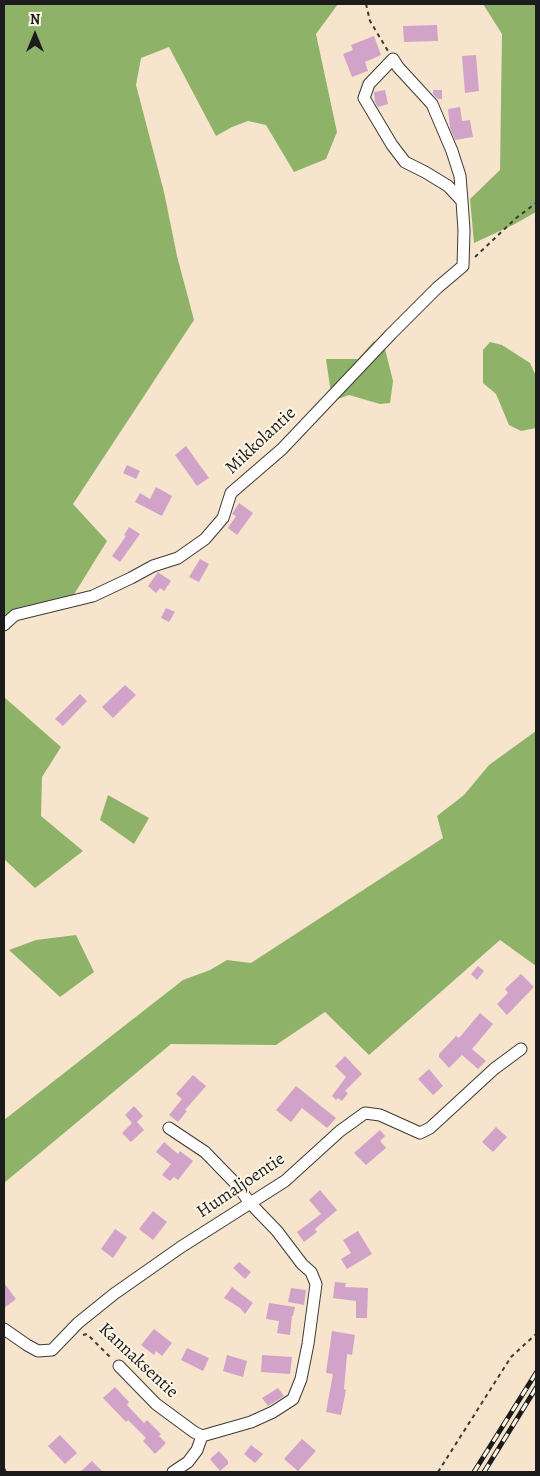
<!DOCTYPE html>
<style>
body{margin:0}
#map{position:relative;width:540px;height:1476px;overflow:hidden;background:#f7e4cc;font-family:Alegreya,serif}
canvas{display:block}
.frame{position:absolute;inset:0;border:5px solid #1c1c1c;pointer-events:none}
.north{position:absolute;left:10px;top:10px;width:50px;height:50px;-webkit-text-stroke:4px #fcf5e5;paint-order:stroke;rotate:0deg;font-size:14px;font-weight:700;line-height:20px;text-align:center;color:#1c1c1c}
.north::after{content:'';display:block;margin:auto;width:18px;height:22px;background:#1c1c1c;clip-path:polygon(50% 0,100% 100%,50% 72%,0 100%)}
</style>
<div id="map">
<canvas width="540" height="1476"></canvas>
<div class="frame"></div>
<div class="north">N</div>
</div>
<script>
const ctx = document.querySelector('canvas').getContext('2d');
ctx.lineJoin = 'round';
function fillPath(path, color) {
  ctx.fillStyle = color;
  ctx.fill(path, 'evenodd');
}
function toPath(rows) {
  const path = new Path2D();
  for (const r of rows) {
    path.moveTo(r[0], r[1]);
    for (let i = 2; i < r.length; i += 2) path.lineTo(r[i], r[i + 1]);
  }
  return path;
}
function stroke(path, color, width, dash) {
  ctx.strokeStyle = color;
  ctx.lineWidth = width;
  ctx.lineCap = dash ? 'butt' : 'round';
  ctx.setLineDash(dash || []);
  ctx.stroke(path);
}
function write(font, color, halo, rows, align = 'center') {
  ctx.font = font + ' Alegreya,serif';
  ctx.lineWidth = 4;
  ctx.setLineDash([]);
  ctx.textBaseline = 'middle';
  ctx.strokeStyle = halo;
  ctx.fillStyle = color;
  for (const [text, x, y, turn = 0] of rows) {
    ctx.save();
    ctx.translate(x, y);
    ctx.rotate((+turn || 0) * Math.PI / 180);
    ctx.textAlign = isNaN(turn) ? turn : align;
    if (halo) ctx.strokeText(text, 0, 0);
    ctx.fillText(text, 0, 0);
    ctx.restore();
  }
}
fillPath(toPath([
 [4,4,338,4,316,34,337,132,326,159,294,172,266,125,248,121,232,127,216,136,169,47,141,58,136,85,164,192,177,256,194,320,73,504,107,541,73,596,4,618],
 [483,4,536,4,536,212,513,225,474,243,470,199,500,170,502,34],
 [374,341,385,349,393,381,390,403,380,404,349,395,338,399,330,387,326,359,358,359],
 [490,342,502,345,530,363,536,376,536,428,521,431,509,425,496,394,483,383,483,350],
 [4,697,61,747,42,777,41,816,83,851,35,888,4,859],
 [536,731,536,966,500,940,369,1055,325,1012,276,1045,171,1044,4,1183,4,1120,183,980,210,970,227,960,251,963,443,838,437,816,464,795,489,765],
 [108,795,149,818,134,844,100,820],
 [76,935,94,972,60,997,9,950,36,940]
]), '#8eb368');
fillPath(toPath([
 [437,25,438,41,404,42,403,26],
 [374,36,381,55,365,62,368,71,352,77,343,54,353,50,351,45],
 [476,55,479,91,465,93,462,56],
 [385,90,388,104,378,107,375,102,374,92],
 [433,90,442,90,442,99,438,99,433,94],
 [460,107,462,121,470,120,473,137,455,140,450,128,448,109],
 [186,446,209,478,197,486,175,455],
 [127,465,140,471,136,479,123,473],
 [156,487,172,496,162,516,135,502,140,493,150,499],
 [239,503,253,513,237,535,228,528,236,516,232,514],
 [129,527,140,534,120,562,112,556,126,536,124,535],
 [200,559,209,564,199,582,189,577],
 [158,572,171,581,164,591,160,588,156,593,148,586],
 [166,608,175,612,169,622,161,618],
 [125,685,136,695,113,718,102,707],
 [80,694,87,701,63,726,55,719],
 [478,966,484,971,477,980,471,974],
 [521,974,534,987,507,1015,497,1004,508,993,505,989],
 [480,1013,493,1024,472,1049,486,1061,478,1069,462,1055,449,1068,439,1057,439,1054,456,1036,459,1038],
 [345,1056,362,1074,345,1091,348,1093,342,1101,338,1098,336,1100,332,1096,346,1077,335,1066],
 [429,1069,443,1086,433,1095,418,1079],
 [193,1075,206,1086,185,1110,187,1111,178,1122,169,1115,182,1099,176,1094],
 [296,1086,336,1118,327,1128,302,1108,291,1122,276,1110],
 [134,1106,143,1116,137,1122,144,1130,131,1142,122,1133,132,1123,125,1115],
 [496,1127,507,1137,493,1152,482,1142],
 [380,1130,385,1136,380,1141,386,1148,366,1165,354,1153],
 [164,1142,178,1154,180,1151,193,1161,178,1180,174,1177,170,1181,162,1175,171,1164,156,1152],
 [320,1190,337,1210,315,1229,317,1232,304,1242,297,1232,321,1214,309,1200],
 [153,1211,167,1222,153,1240,139,1229],
 [115,1229,127,1237,113,1258,101,1249],
 [358,1231,372,1254,347,1269,341,1259,351,1253,343,1240],
 [239,1262,251,1272,245,1279,233,1268],
 [335,1282,346,1283,345,1287,368,1288,367,1318,356,1318,356,1301,333,1298],
 [4,1283,16,1299,4,1308],
 [232,1287,253,1303,245,1314,240,1308,224,1298],
 [291,1288,306,1290,304,1305,288,1302],
 [269,1303,295,1307,293,1316,292,1316,290,1335,277,1333,279,1321,266,1319],
 [154,1329,172,1343,162,1356,156,1351,154,1355,141,1345],
 [332,1331,355,1335,352,1355,347,1354,344,1389,346,1390,341,1415,326,1412,333,1374,326,1373],
 [187,1348,209,1358,203,1371,181,1360],
 [227,1355,247,1361,243,1377,223,1371],
 [262,1355,292,1357,290,1374,261,1372],
 [115,1387,129,1402,127,1405,144,1423,147,1420,161,1434,159,1436,166,1443,155,1454,143,1441,146,1438,128,1420,126,1422,103,1398],
 [278,1388,284,1396,268,1406,262,1398],
 [60,1435,77,1453,65,1464,48,1446],
 [302,1439,316,1451,298,1471,284,1459],
 [251,1445,263,1454,255,1463,244,1454],
 [219,1451,228,1461,228,1464,220,1471,210,1459],
 [92,1461,103,1472,80,1472]
]), '#d2a3c8');
const minor = toPath([
 [393,59,398,67,432,104,452,151,460,176,462,201,448,186,425,172,405,162,392,145,364,98,369,84,393,59],
 [4,625,15,615,93,596,131,578,153,566,178,558,205,539,223,518,231,493,282,449,391,334,437,288,463,266,464,230,462,201],
 [169,1128,205,1152,237,1185,250,1203,277,1231,302,1264,311,1272,316,1284,308,1344,301,1379,293,1399,273,1412,251,1422,202,1436],
 [4,1329,27,1345,38,1351,52,1350,78,1323,114,1294,181,1247,285,1181,340,1131,365,1113,380,1115,420,1133,430,1128,494,1069,521,1049],
 [119,1366,156,1404,194,1432,202,1436],
 [173,1472,188,1462,197,1450,202,1436]
]);
stroke(minor, '#3d3a36', 13);
stroke(toPath([
 [366,4,370,21,388,51],
 [475,257,515,219,536,203],
 [83,1335,87,1334,112,1359],
 [4,1468,6,1472],
 [438,1472,511,1357,536,1334]
]), '#3d3a36', 2, [4, 4]);
stroke(minor, '#fff', 11);
const rail = toPath([
 [474,1472,536,1373],
 [484,1472,536,1388]
]);
stroke(rail, '#1c1c1c', 5);
stroke(rail, '#fcf5e5', 3, [9]);
write('18px', '#1c1c1c', '#fcf5e5', [
 ["Mikkolantie",261,441,-43],
 ["Humaljoentie",241,1186,-34],
 ["Kannaksentie",138,1361,43]
]);
</script>
